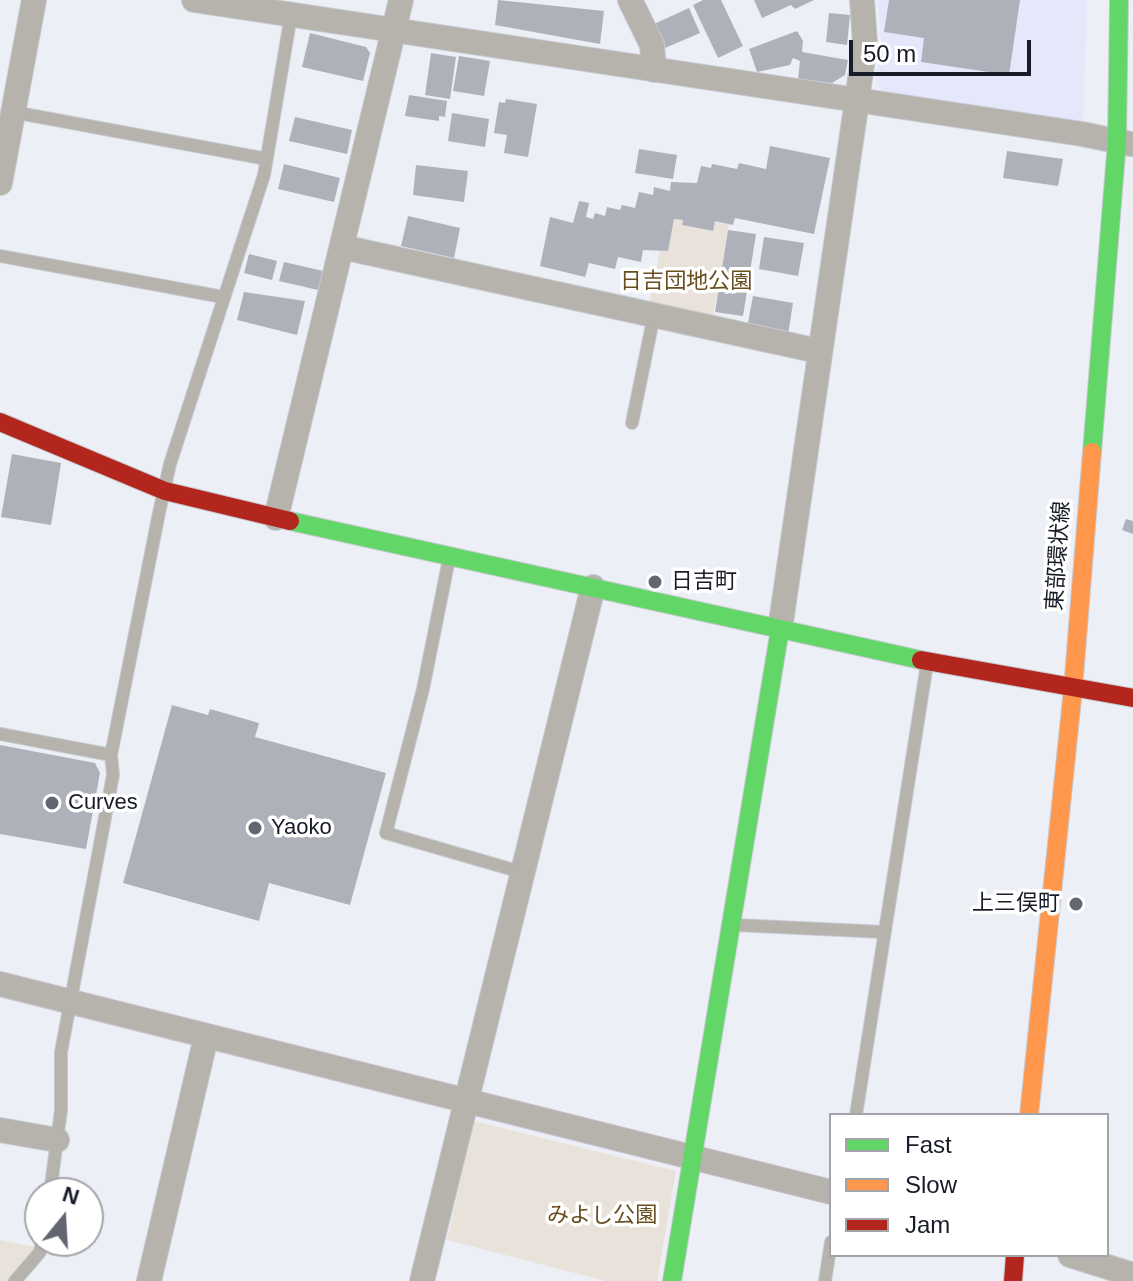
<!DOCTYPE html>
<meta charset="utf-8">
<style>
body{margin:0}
#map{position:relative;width:1133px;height:1281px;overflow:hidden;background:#edeff7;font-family:Arial,sans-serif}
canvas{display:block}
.legend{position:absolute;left:829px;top:1113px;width:280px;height:144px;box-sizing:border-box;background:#fff;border:2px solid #a3a4a9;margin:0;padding:10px 14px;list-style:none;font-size:24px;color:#181b28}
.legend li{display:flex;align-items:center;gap:16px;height:40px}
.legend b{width:40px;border:2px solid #a3a4a9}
.north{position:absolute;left:24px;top:1177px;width:80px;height:80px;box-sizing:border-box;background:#fff;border:2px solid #a3a4a9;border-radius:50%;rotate:18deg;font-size:22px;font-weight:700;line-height:32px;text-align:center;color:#181b28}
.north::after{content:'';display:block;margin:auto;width:28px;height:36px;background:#636570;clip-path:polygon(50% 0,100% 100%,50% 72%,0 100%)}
.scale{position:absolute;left:849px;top:40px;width:182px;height:36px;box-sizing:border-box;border:4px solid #181b28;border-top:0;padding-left:10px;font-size:24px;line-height:28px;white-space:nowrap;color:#181b28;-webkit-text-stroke:6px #fff;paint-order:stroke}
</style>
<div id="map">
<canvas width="1133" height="1281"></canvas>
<ul class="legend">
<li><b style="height:10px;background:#63d668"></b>Fast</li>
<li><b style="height:10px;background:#ff974d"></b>Slow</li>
<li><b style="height:10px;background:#b3261e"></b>Jam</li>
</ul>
<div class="north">N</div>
<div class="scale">50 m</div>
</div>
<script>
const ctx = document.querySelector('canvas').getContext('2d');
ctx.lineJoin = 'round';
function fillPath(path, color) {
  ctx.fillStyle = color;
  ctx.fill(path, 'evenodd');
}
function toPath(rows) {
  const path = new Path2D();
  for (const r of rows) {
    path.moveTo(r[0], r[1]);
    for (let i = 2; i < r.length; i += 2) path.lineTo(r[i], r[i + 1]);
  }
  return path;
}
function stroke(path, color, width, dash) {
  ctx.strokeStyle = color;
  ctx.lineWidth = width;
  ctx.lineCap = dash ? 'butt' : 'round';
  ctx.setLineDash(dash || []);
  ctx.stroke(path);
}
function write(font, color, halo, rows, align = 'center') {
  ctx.font = font + ' Arial,"Noto Sans JP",sans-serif';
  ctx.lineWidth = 7;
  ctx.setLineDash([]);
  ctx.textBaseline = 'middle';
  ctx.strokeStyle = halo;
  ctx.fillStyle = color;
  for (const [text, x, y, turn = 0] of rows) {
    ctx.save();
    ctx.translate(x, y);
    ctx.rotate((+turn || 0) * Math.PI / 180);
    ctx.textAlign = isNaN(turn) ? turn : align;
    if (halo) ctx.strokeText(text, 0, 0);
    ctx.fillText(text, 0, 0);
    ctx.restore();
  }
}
fillPath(toPath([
 [878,0,1087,0,1083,122,883,92,876,83,881,41]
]), '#e4e8fa');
fillPath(toPath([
 [674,219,683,220,682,225,712,231,715,221,729,224,712,323,648,310,660,250,668,251],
 [474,1121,676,1171,657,1281,606,1281,447,1240],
 [0,1240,35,1247,9,1281,0,1281]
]), '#e9e2da');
fillPath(toPath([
 [498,0,604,11,600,44,495,25],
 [703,0,721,0,743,46,718,58,693,5],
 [754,0,814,0,795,9,791,5,762,18],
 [889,0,1020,0,1009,75,921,62,924,38,884,32],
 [689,8,700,33,665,48,654,24],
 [829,13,850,15,847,45,826,42],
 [797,31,803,41,802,52,848,60,845,75,832,83,798,79,800,61,793,58,790,65,757,72,749,49],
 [310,33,366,47,370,53,363,81,302,67],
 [431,53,456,57,450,99,425,95],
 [459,56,490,61,484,96,453,91],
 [409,95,447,101,445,117,439,116,439,121,405,116],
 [506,99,537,104,528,157,504,153,507,135,494,133,499,102,505,103],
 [452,113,489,119,485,147,448,141],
 [295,117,352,130,347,154,289,141],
 [770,146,830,158,814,234,735,218,733,225,715,221,713,231,682,225,683,220,674,219,668,251,643,250,641,262,618,257,615,269,589,263,585,277,540,266,550,217,573,223,579,201,589,203,586,217,593,219,595,213,605,216,607,207,620,210,622,205,635,208,639,192,653,195,654,187,670,191,671,182,697,183,701,166,711,168,712,164,737,169,739,163,766,169],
 [639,149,677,155,673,179,635,173],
 [1007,151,1063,159,1058,186,1003,178],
 [284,164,340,178,334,202,278,189],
 [416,165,468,171,464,202,413,195],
 [408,216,460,228,454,258,401,246],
 [728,230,756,234,743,316,715,312],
 [764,237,804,243,798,276,759,269],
 [249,254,277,261,272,280,244,273],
 [284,262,323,271,318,290,279,281],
 [244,292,305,301,297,335,237,320],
 [753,296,793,303,788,335,747,328],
 [12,454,61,463,51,525,1,517],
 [1126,519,1133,521,1133,534,1122,530],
 [172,705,208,715,210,709,259,723,255,737,386,773,350,905,269,883,259,921,123,883],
 [0,745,95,763,100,773,86,849,0,834]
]), '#afb1ba');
const lane = toPath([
 [13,112,267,159],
 [0,256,223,297],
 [632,423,654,315],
 [449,559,423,689,386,833,521,872],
 [0,734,111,755],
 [735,925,884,932],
 [856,1115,927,664],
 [50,1193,61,1110,61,1052,113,775,111,755,159,513,170,464,264,175,291,15],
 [15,1281,40,1252,42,1241],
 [825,1281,831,1242]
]);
const street = toPath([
 [194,0,1082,134,1131,144],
 [630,0,652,45,654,70],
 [0,183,34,0],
 [342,247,818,351],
 [276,518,401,0],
 [780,629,857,100,865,43,862,0],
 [0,984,831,1192],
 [0,1130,57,1140],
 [1070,1255,1133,1275],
 [149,1281,206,1037],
 [422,1281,593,587]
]);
const fast = toPath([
 [1092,452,1117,141,1119,0],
 [290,521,921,660],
 [672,1281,780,629]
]);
const slow = toPath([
 [1029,1115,1073,689,1092,452]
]);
const jam = toPath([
 [0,422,165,491,290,521],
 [921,660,1133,698],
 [1013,1281,1015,1255]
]);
stroke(lane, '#c7cad1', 14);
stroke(street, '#c7cad1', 26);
stroke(fast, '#c7cad1', 20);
stroke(slow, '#c7cad1', 20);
stroke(jam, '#c7cad1', 20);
stroke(lane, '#b6b2ac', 12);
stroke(street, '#b6b2ac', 24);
stroke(fast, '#63d668', 18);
stroke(slow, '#ff974d', 18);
stroke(jam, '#b3261e', 18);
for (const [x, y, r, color] of [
 [655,582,8,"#636570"],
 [52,803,8,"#636570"],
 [255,828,8,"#636570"],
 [1076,904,8,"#636570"]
]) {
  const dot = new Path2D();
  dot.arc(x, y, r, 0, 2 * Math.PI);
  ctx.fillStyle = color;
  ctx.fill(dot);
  stroke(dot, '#fff', 3);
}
write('22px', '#694e1f', '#fff', [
 ["日吉団地公園",686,282],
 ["みよし公園",602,1216]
]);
write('22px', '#181b28', '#fff', [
 ["東部環状線",1059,556,-86]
]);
write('22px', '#181b28', '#fff', [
 ["日吉町",671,582],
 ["Curves",68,803],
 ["Yaoko",271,828],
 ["上三俣町",1060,904,"right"]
], 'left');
</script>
